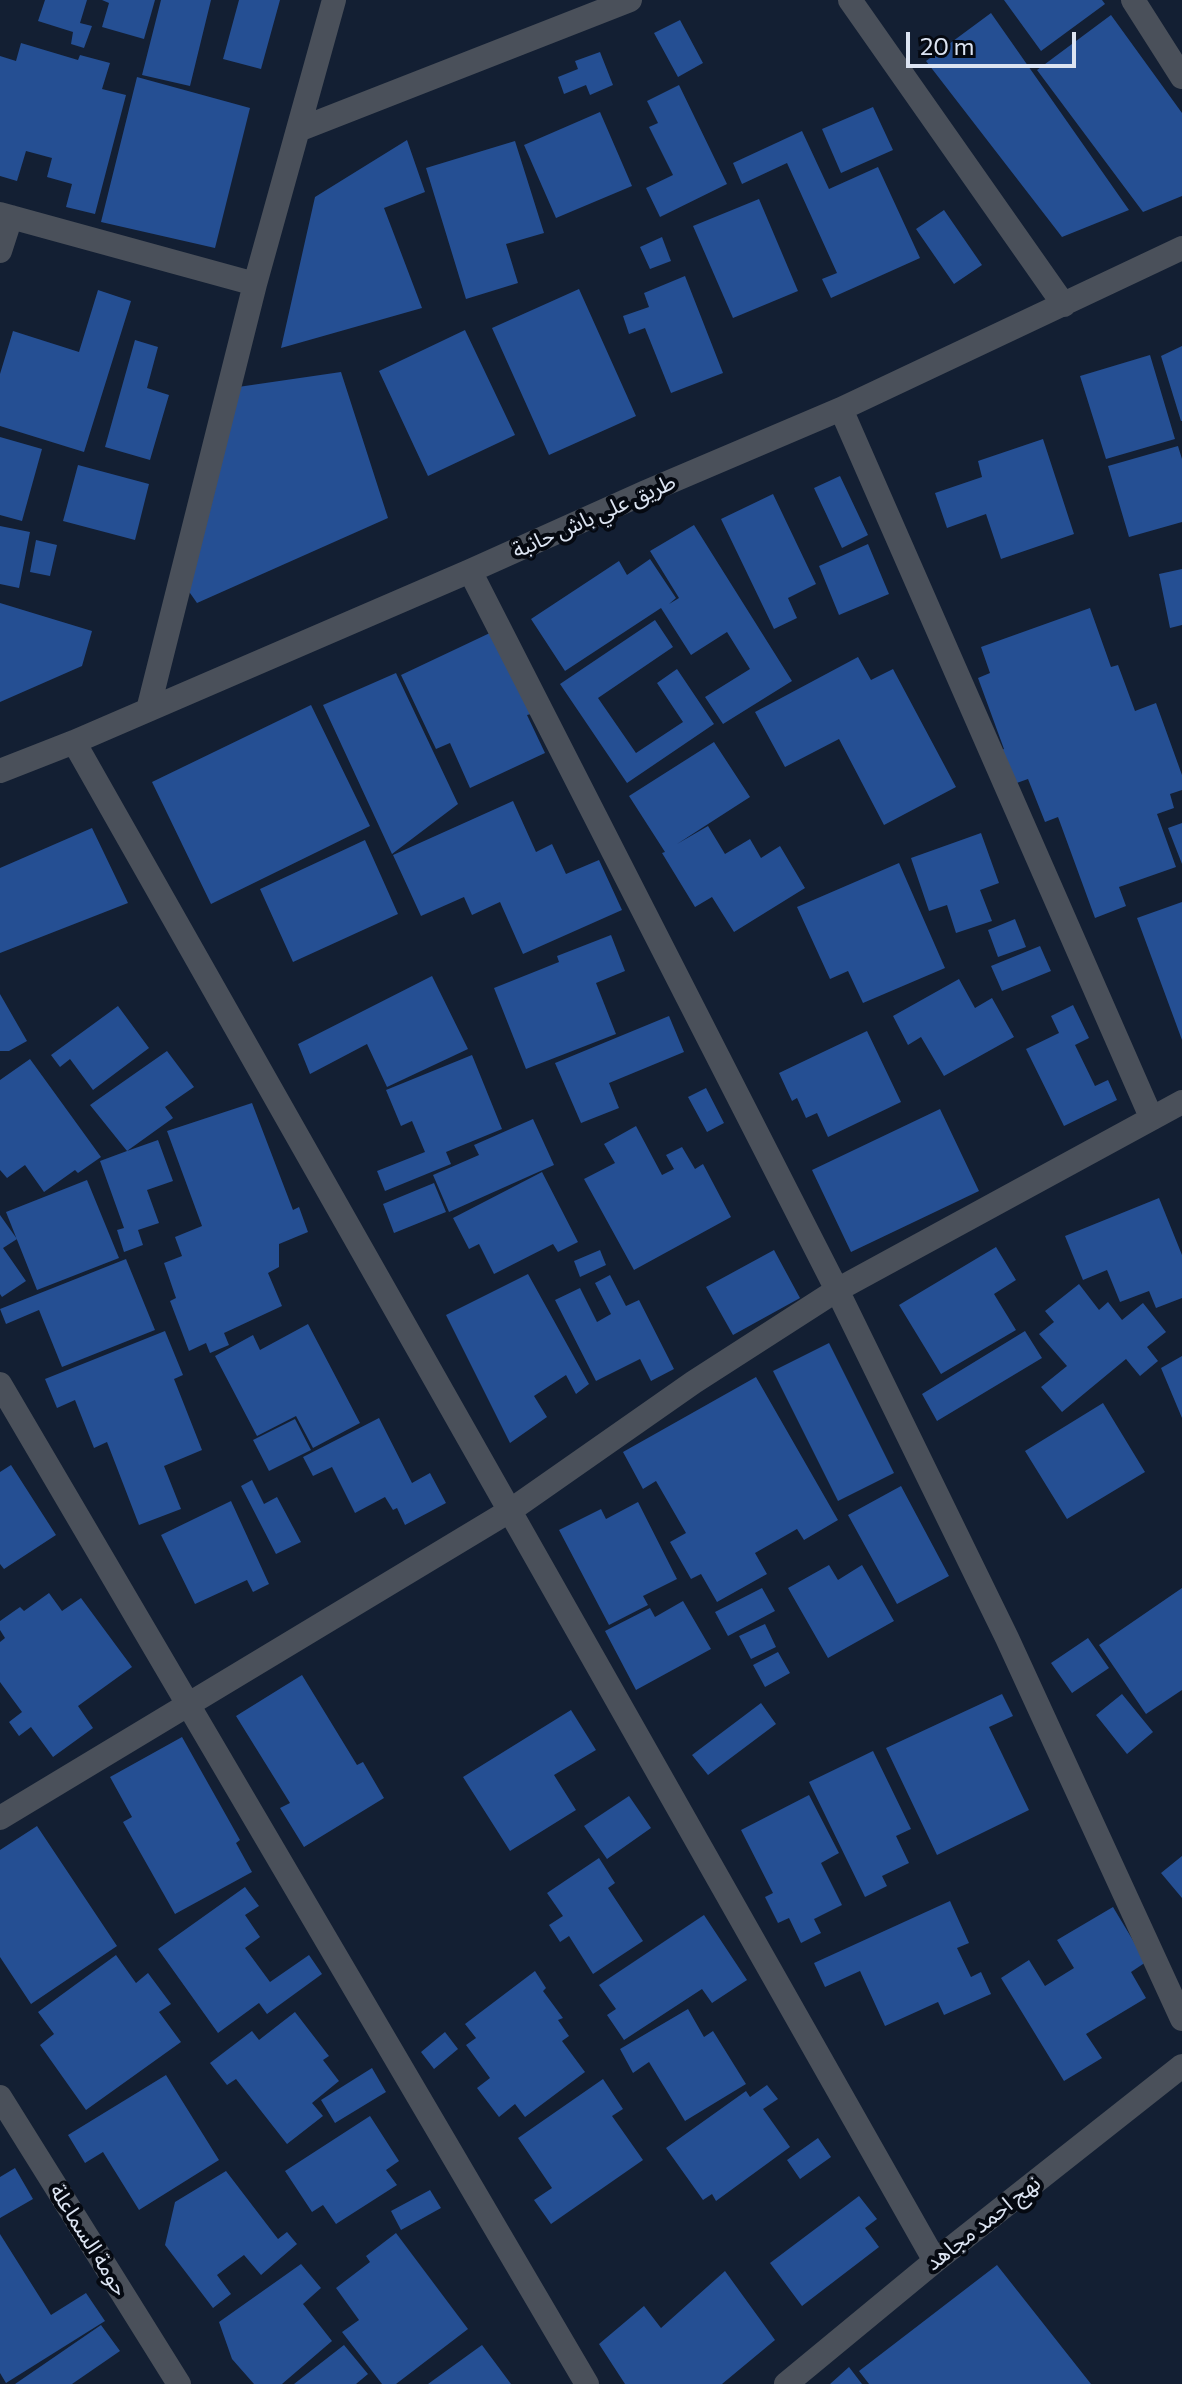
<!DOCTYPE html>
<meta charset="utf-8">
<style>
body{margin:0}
#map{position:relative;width:1182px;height:2384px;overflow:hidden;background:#131f33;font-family:Commissioner,sans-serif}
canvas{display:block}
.scale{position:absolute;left:906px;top:32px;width:170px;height:36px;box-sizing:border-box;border:4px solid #dce4f2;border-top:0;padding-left:10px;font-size:24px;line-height:28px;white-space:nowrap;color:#dce4f2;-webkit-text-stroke:6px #050911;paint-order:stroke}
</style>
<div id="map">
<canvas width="1182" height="2384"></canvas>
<div class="scale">20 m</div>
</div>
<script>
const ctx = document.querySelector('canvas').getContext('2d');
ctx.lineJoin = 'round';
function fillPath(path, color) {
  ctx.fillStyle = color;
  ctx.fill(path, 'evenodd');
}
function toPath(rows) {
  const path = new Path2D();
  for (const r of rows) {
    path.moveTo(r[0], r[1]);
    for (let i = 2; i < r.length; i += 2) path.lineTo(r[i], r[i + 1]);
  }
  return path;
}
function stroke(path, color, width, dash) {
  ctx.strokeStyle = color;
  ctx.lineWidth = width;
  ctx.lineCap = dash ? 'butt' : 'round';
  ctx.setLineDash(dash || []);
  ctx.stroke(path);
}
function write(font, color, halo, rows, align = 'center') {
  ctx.font = font + ' Commissioner,"Noto Sans Arabic",sans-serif';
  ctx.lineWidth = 8;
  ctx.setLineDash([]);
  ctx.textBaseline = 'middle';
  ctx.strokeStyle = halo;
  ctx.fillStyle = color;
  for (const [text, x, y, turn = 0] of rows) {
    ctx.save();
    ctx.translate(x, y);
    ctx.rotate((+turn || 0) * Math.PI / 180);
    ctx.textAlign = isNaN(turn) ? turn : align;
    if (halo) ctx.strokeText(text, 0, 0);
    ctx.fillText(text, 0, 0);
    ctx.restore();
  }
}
fillPath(toPath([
 [45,0,87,0,80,23,92,26,84,48,71,44,73,32,38,21],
 [102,0,155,0,144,39,102,27,109,3],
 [161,0,211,0,190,86,142,75],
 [239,0,280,0,261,69,223,59],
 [1004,0,1102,0,1105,4,1041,51],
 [991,13,1129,210,1062,237,926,61],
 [1111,15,1182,113,1182,196,1143,212,1037,70],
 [680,20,703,63,678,77,654,33],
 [21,43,78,60,80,55,110,63,102,89,126,95,95,214,66,207,72,184,47,177,52,158,26,151,17,181,0,176,0,56,16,61],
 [600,52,613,85,590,95,586,85,564,94,558,77,578,69,575,61],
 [137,77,250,108,215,248,101,222],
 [679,85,727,184,660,217,646,188,673,175,649,127,658,123,647,101],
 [873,107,893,150,841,173,822,129],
 [600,112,632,186,556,218,524,145],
 [802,131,829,189,878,167,920,258,831,298,822,279,837,273,787,163,742,184,733,163],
 [407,140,425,192,384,208,422,308,281,348,315,197],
 [515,141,544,233,506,244,518,283,466,299,426,168],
 [759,199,798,291,733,318,693,226],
 [944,210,982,265,954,284,916,229],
 [662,237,671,261,650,269,640,247],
 [685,276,723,373,671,393,645,328,629,334,623,316,649,307,644,293],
 [579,289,636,416,549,455,492,328],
 [98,290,131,301,84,452,0,426,0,374,13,331,79,352],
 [465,330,515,435,428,476,379,371],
 [135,340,158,347,147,388,169,395,150,460,105,447],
 [1182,346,1182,421,1181,421,1161,356],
 [1150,355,1175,439,1106,459,1080,376],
 [341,372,388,518,197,603,183,583,238,387],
 [0,437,42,449,22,521,0,515],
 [1043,439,1074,534,1001,559,986,514,947,528,935,493,982,477,978,461],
 [1178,446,1182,459,1182,522,1129,537,1108,466],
 [78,465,149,484,135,540,63,521],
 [840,476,868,535,842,548,814,488],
 [773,494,816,584,788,598,797,618,774,629,721,519],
 [694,525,792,681,723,724,705,697,750,669,727,632,691,655,661,608,565,671,531,619,619,561,627,575,650,559,676,598,669,604,679,598,650,551],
 [0,526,30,532,19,588,0,584],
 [36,540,57,545,50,576,30,572],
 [868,544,889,594,839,615,819,566],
 [1182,569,1182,625,1170,628,1159,574],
 [0,603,92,631,82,666,0,702],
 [1090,608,1111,667,1118,665,1135,711,1156,703,1182,775,1182,790,1170,794,1174,808,1157,814,1176,867,1119,887,1126,906,1095,918,1058,817,1045,822,1028,779,1011,785,998,751,1004,749,978,678,990,673,981,647],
 [655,620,673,647,598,698,636,753,683,722,657,683,677,669,714,724,627,783,560,684],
 [492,632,531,714,527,715,545,753,470,788,450,743,436,749,401,675],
 [858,657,871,680,893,669,956,787,884,825,839,739,785,767,755,712],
 [396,673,458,804,392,854,323,705],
 [311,705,370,826,211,904,152,782],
 [714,742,750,797,677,844,708,826,725,854,750,839,761,858,780,846,805,888,734,932,712,897,695,907,662,853,665,852,629,796],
 [513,801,536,852,552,844,566,874,599,860,622,910,523,954,500,902,472,915,464,897,421,916,393,855],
 [1182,823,1182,864,1168,828],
 [92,828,128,903,0,953,0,868],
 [981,833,999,883,980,890,992,921,956,933,947,905,929,911,911,858],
 [365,840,398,914,293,962,260,889],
 [899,863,945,968,863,1003,848,971,830,979,797,907],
 [1182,902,1182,1040,1137,918],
 [1015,919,1026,947,998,957,988,930],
 [611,935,625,971,596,983,616,1034,526,1069,494,988,559,962,557,956],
 [1040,946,1051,971,1002,991,991,966],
 [432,976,468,1049,387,1087,367,1044,310,1074,298,1044],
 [959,979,975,1008,992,998,1014,1037,944,1076,921,1037,908,1045,893,1016],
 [0,994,27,1041,9,1051,0,1051],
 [1073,1005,1089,1038,1075,1045,1095,1086,1108,1080,1117,1100,1064,1126,1026,1049,1059,1033,1051,1016],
 [118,1006,149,1048,93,1090,70,1059,60,1067,51,1055],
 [669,1016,684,1052,609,1083,619,1108,581,1123,555,1063],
 [867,1031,901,1102,828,1137,817,1113,806,1118,797,1098,792,1101,779,1073],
 [167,1051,194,1087,165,1107,173,1118,127,1151,158,1140,173,1181,147,1190,159,1223,138,1230,143,1245,124,1252,117,1230,124,1228,100,1161,127,1151,90,1105],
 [472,1055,502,1129,446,1152,451,1164,385,1191,377,1171,425,1152,412,1121,401,1126,386,1090],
 [30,1059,101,1157,78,1173,75,1170,44,1192,25,1165,7,1178,0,1170,0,1080],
 [706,1088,724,1123,707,1132,688,1097],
 [252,1103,293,1210,299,1207,308,1232,279,1244,279,1267,268,1273,282,1306,224,1333,229,1345,210,1353,206,1343,189,1351,170,1301,176,1298,164,1263,182,1256,175,1237,202,1226,167,1131],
 [940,1109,979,1191,851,1252,812,1170],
 [533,1119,554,1165,449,1212,433,1175,479,1155,474,1145],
 [636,1126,662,1175,674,1169,666,1155,682,1147,695,1169,703,1164,731,1217,634,1270,584,1179,615,1163,604,1144],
 [542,1172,578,1242,558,1252,553,1244,494,1274,479,1244,469,1249,453,1218],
 [87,1180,119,1258,37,1290,6,1212],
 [434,1183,446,1212,394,1233,383,1204],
 [1159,1198,1182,1255,1182,1298,1156,1308,1149,1291,1120,1302,1107,1270,1083,1280,1065,1236],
 [0,1215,17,1239,3,1248,26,1281,2,1297,0,1294],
 [996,1247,1016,1280,994,1294,1016,1330,941,1374,899,1305],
 [600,1250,606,1265,580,1277,574,1261],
 [774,1250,800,1298,733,1335,706,1287],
 [126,1259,155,1330,62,1367,39,1310,6,1324,0,1309],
 [528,1274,589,1384,576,1394,566,1375,534,1396,547,1417,510,1443,446,1315],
 [610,1275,626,1306,639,1300,674,1369,651,1381,640,1359,596,1381,555,1300,580,1288,597,1322,611,1314,595,1283],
 [1079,1284,1099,1310,1108,1302,1122,1320,1143,1303,1166,1332,1147,1347,1158,1361,1140,1376,1126,1359,1062,1412,1041,1387,1067,1366,1039,1334,1054,1322,1045,1311],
 [308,1324,360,1423,313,1448,296,1416,257,1436,215,1356,253,1335,260,1350],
 [165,1331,183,1375,174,1379,202,1450,164,1466,181,1509,139,1525,107,1442,94,1448,75,1400,57,1408,45,1379],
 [1025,1331,1042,1358,937,1421,922,1394],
 [829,1343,894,1473,838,1501,773,1371],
 [1182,1356,1182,1418,1161,1368],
 [756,1377,838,1520,804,1540,797,1529,755,1553,767,1574,717,1602,701,1574,691,1579,670,1542,686,1533,656,1481,643,1489,623,1452],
 [1103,1403,1145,1472,1067,1519,1025,1451],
 [379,1418,412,1483,430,1473,446,1503,405,1525,397,1508,393,1510,385,1497,355,1513,332,1467,313,1476,303,1457],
 [295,1419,311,1450,269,1471,253,1440],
 [11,1465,56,1535,4,1569,0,1564,0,1472],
 [252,1480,264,1504,277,1497,301,1542,276,1554,241,1486],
 [901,1486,949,1576,897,1604,848,1515],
 [231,1501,269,1584,253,1592,247,1580,195,1604,161,1535],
 [638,1502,677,1579,643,1596,648,1605,609,1625,559,1530,601,1509,606,1519],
 [829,1565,838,1580,862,1565,894,1621,828,1658,788,1588],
 [762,1588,775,1611,728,1636,715,1612],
 [1182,1588,1182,1690,1146,1714,1099,1645],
 [49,1593,62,1611,81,1598,132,1667,78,1706,93,1728,53,1757,31,1727,19,1736,9,1722,22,1712,0,1682,0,1642,5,1638,0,1630,0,1621,20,1607,24,1611],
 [683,1601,711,1649,636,1690,605,1631,650,1608,655,1617],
 [765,1624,776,1647,751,1659,739,1636],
 [1088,1638,1109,1668,1072,1693,1051,1663],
 [778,1652,790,1673,765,1687,753,1665],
 [302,1675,357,1765,363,1762,384,1798,304,1847,280,1808,290,1803,236,1716],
 [1002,1694,1013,1716,989,1727,1029,1810,937,1855,886,1748],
 [1122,1694,1153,1732,1127,1754,1096,1715],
 [761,1703,776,1724,708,1775,692,1755],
 [571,1710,596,1750,554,1775,576,1810,510,1851,463,1777],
 [182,1737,240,1840,236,1843,252,1872,175,1914,123,1822,132,1817,110,1777],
 [873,1751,911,1829,896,1836,909,1863,882,1876,887,1886,865,1897,809,1782],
 [809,1795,839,1853,821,1863,842,1905,814,1919,821,1933,801,1943,789,1918,778,1923,765,1897,773,1893,741,1830],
 [629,1796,651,1828,607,1859,584,1826],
 [37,1826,117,1946,31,2004,0,1957,0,1850],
 [1182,1856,1182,1898,1161,1873],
 [599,1858,615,1883,608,1888,643,1941,593,1974,569,1936,560,1942,549,1925,563,1916,547,1893],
 [245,1887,259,1906,245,1915,260,1937,245,1948,270,1982,309,1955,322,1974,267,2014,259,2003,218,2033,158,1949],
 [950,1901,969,1943,957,1948,971,1977,981,1972,991,1994,944,2015,938,2002,885,2026,860,1971,825,1987,814,1963],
 [1113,1907,1146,1962,1131,1972,1146,1998,1086,2034,1102,2058,1064,2081,1001,1978,1029,1960,1045,1986,1074,1968,1057,1940],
 [704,1915,747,1980,712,2003,702,1989,624,2040,607,2015,616,2009,599,1985],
 [116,1955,136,1983,148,1973,171,2004,159,2012,181,2042,86,2110,40,2045,54,2034,38,2012],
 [535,1971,546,1988,543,1991,563,2018,558,2020,569,2036,562,2041,585,2072,525,2117,515,2104,499,2117,477,2088,490,2078,466,2045,476,2038,465,2024],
 [688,2009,704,2037,713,2031,746,2084,685,2121,649,2062,633,2073,620,2049],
 [295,2012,329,2056,323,2060,339,2081,312,2103,323,2116,287,2144,236,2079,227,2085,210,2063,252,2031,259,2040],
 [445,2032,458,2049,434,2069,421,2052],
 [372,2068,386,2092,335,2123,321,2100],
 [166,2075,219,2160,139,2210,103,2152,85,2163,68,2135],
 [603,2079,623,2109,612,2116,643,2160,551,2224,534,2200,552,2188,518,2138],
 [767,2085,778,2099,763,2109,790,2147,716,2201,712,2194,703,2200,666,2148,746,2091,750,2097],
 [370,2116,399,2161,386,2170,397,2185,336,2224,323,2205,312,2212,285,2171],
 [818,2138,831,2157,800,2179,787,2160],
 [15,2168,33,2199,0,2218,0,2177],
 [226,2171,278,2239,287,2232,297,2244,261,2275,244,2255,217,2275,231,2294,213,2308,165,2245,175,2202],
 [430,2190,441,2208,401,2230,391,2211],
 [859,2196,877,2219,865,2228,879,2247,802,2306,770,2263],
 [396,2233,468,2329,396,2384,382,2384,342,2332,359,2320,336,2288,370,2262,366,2256],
 [0,2234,51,2315,86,2293,105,2321,6,2383,0,2373],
 [301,2264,321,2288,303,2304,332,2341,282,2384,254,2384,232,2359,219,2322],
 [997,2265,1091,2384,869,2384,859,2371],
 [725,2271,775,2340,722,2384,625,2384,599,2344,644,2306,661,2328],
 [101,2325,120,2351,72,2384,15,2384],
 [344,2345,368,2374,356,2384,294,2384],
 [482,2345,511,2384,428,2384],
 [849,2367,862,2384,830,2384]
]), '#254f93');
stroke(toPath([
 [850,0,1064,305],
 [1133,0,1182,77],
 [298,130,630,0],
 [0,214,255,284],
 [0,251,11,217],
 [841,409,1151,1117],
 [470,571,837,1290,1007,1638,1182,2019],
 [148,710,255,284,334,0],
 [74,742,935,2261],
 [0,771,74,742,470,571,646,492,841,409,1182,248],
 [0,1384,587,2384],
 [0,1818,511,1510,694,1382,837,1290,1182,1102],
 [0,2097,179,2384],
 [786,2384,935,2261,1182,2066]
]), '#4a505a', 24);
write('22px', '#dce4f2', '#050911', [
 ["طريق علي باش حانبة",594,516,-24],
 ["نهج احمد مجاهد",983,2223,-38],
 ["حومة السماعلة",89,2240,58]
]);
</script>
